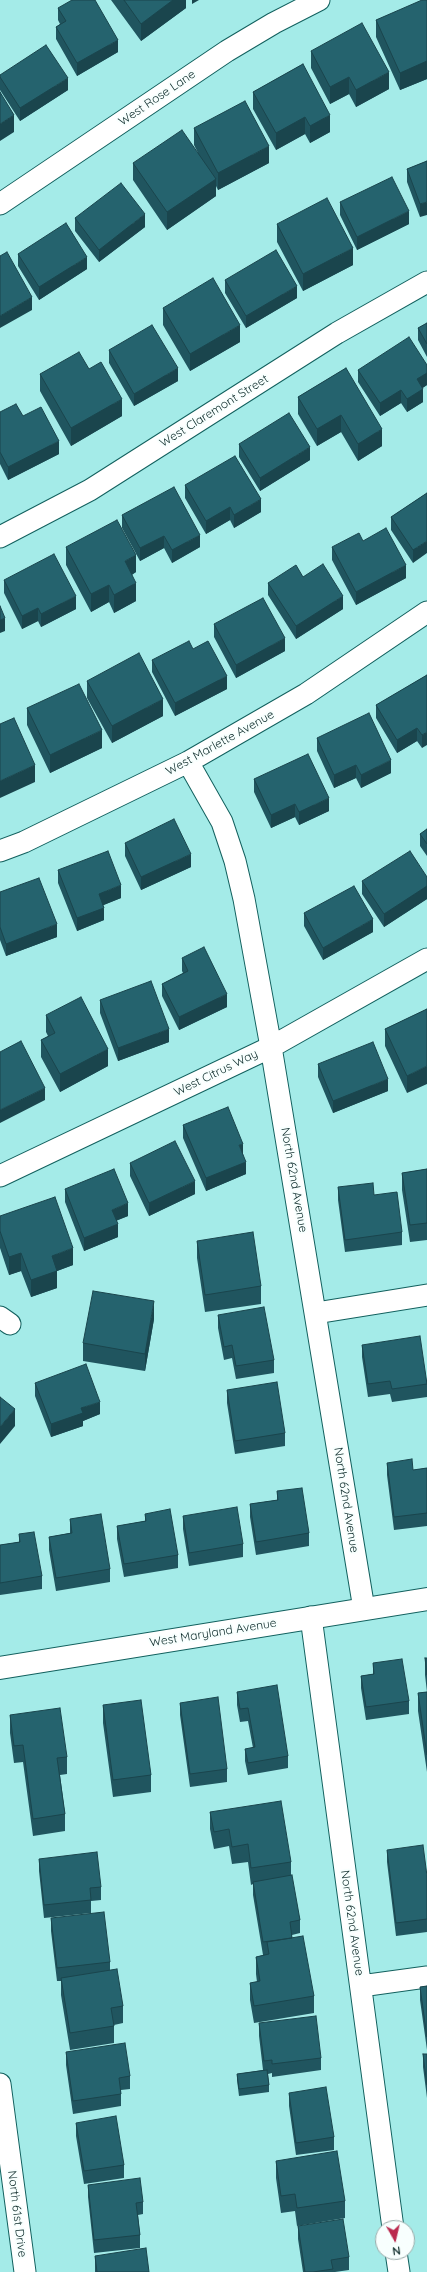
<!DOCTYPE html>
<style>
body{margin:0}
#map{position:relative;width:427px;height:2272px;overflow:hidden;background:#a4ebe8;font-family:Quicksand,sans-serif}
canvas{display:block}
.north{position:absolute;left:375px;top:2220px;width:40px;height:40px;box-sizing:border-box;background:#f8fffe;border:1px solid #9aaaa9;border-radius:50%;rotate:172deg;font-size:11px;font-weight:700;line-height:16px;text-align:center;color:#0c2a29}
.north::after{content:'';display:block;margin:auto;width:14px;height:18px;background:#ba294e;clip-path:polygon(50% 0,100% 100%,50% 72%,0 100%)}
</style>
<div id="map">
<canvas width="427" height="2272"></canvas>
<div class="north">N</div>
</div>
<script>
const ctx = document.querySelector('canvas').getContext('2d');
ctx.lineJoin = 'round';
function toPath(rows) {
  const path = new Path2D();
  for (const r of rows) {
    path.moveTo(r[0], r[1]);
    for (let i = 2; i < r.length; i += 2) path.lineTo(r[i], r[i + 1]);
  }
  return path;
}
function stroke(path, color, width, dash) {
  ctx.strokeStyle = color;
  ctx.lineWidth = width;
  ctx.lineCap = dash ? 'butt' : 'round';
  ctx.setLineDash(dash || []);
  ctx.stroke(path);
}
function fillPath(path, color) {
  ctx.fillStyle = color;
  ctx.fill(path, 'evenodd');
}
function write(font, color, halo, rows, align = 'center') {
  ctx.font = font + ' Quicksand,sans-serif';
  ctx.lineWidth = 4;
  ctx.setLineDash([]);
  ctx.textBaseline = 'middle';
  ctx.strokeStyle = halo;
  ctx.fillStyle = color;
  for (const [text, x, y, turn = 0] of rows) {
    ctx.save();
    ctx.translate(x, y);
    ctx.rotate((+turn || 0) * Math.PI / 180);
    ctx.textAlign = isNaN(turn) ? turn : align;
    if (halo) ctx.strokeText(text, 0, 0);
    ctx.fillText(text, 0, 0);
    ctx.restore();
  }
}
const street = toPath([
 [0,204,227,51,274,23,319,0],
 [0,537,90,490,337,333,427,282],
 [188,762,222,822,235,861,244,899,271,1047,364,1609],
 [0,851,24,842,188,762,306,694,427,612],
 [0,1176,271,1047,427,959],
 [316,1313,427,1295],
 [0,1317,10,1324],
 [311,1617,393,2228],
 [361,1986,427,1977],
 [0,2084,25,2272],
 [396,2252,399,2272]
]);
const secondary = toPath([
 [0,1668,427,1599]
]);
stroke(street, '#12605e', 23);
stroke(secondary, '#12605e', 24);
stroke(street, '#fff', 21);
stroke(secondary, '#fff', 22);
fillPath(toPath([
 [111,0,186,0,186,8,141,41],
 [427,0,427,79,400,90,376,37,376,20],
 [58,8,118,52,77,76,56,39,56,27,60,24,58,20],
 [311,51,389,89,356,107,349,94,330,104,311,68],
 [303,64,330,132,310,143,305,134,276,150,253,109,253,92],
 [0,75,68,90,20,121,0,90],
 [194,128,269,163,218,190,216,186,216,196,167,230,133,180,133,163,198,153,194,145],
 [427,161,420,217,407,182,407,169],
 [340,202,409,224,357,250,340,215],
 [75,218,145,227,99,262,75,231],
 [277,224,353,265,303,291,277,242],
 [18,254,87,269,39,300,18,266],
 [225,280,297,298,246,328,225,293],
 [163,308,240,342,190,371,163,325],
 [427,323,427,357,418,340,418,328],
 [109,350,178,381,134,406,109,363],
 [427,365,427,385,422,388,423,402,407,412,401,403,380,416,358,382,358,370],
 [346,368,382,446,358,461,341,432,317,446,298,414,298,397],
 [89,369,122,416,71,446,40,391,40,374],
 [0,412,23,416,59,454,8,480,0,464],
 [239,444,310,460,260,491,239,457],
 [185,485,261,512,234,528,230,520,206,534,185,498],
 [427,493,413,563,391,530,391,517],
 [122,515,200,547,172,563,164,548,140,561,122,528],
 [66,547,136,572,132,575,136,601,114,613,109,602,91,612,66,565],
 [332,547,406,578,356,605,332,560],
 [303,577,343,609,296,639,268,595,268,583],
 [4,580,76,609,41,627,38,621,22,629,4,593],
 [214,624,285,651,236,678,214,637],
 [193,649,227,689,175,716,152,672,152,660],
 [427,675,422,748,417,741,397,753,376,718,376,705],
 [87,681,163,716,112,743,87,698],
 [27,708,102,748,50,773,27,725],
 [317,738,391,773,361,788,356,778,334,788,317,751],
 [254,779,329,811,299,825,295,817,271,828,254,792],
 [427,829,427,856,420,846,420,834],
 [125,843,191,867,141,890,125,856],
 [58,870,121,898,103,905,104,920,77,931,58,883],
 [427,877,427,899,384,927,362,894,362,881],
 [0,892,57,937,6,956,0,940],
 [304,913,373,932,323,960,304,926],
 [182,958,227,1007,179,1030,162,996,162,984,183,973,182,971],
 [100,1000,169,1042,118,1061,100,1013],
 [427,1009,407,1093,385,1046,385,1029],
 [46,1015,108,1066,60,1092,41,1057,41,1040,48,1036,46,1032],
 [318,1064,388,1091,333,1113,318,1077],
 [183,1125,243,1154,246,1174,206,1191,183,1138],
 [130,1163,195,1194,149,1216,130,1176],
 [427,1169,427,1240,410,1242,402,1190,402,1173],
 [338,1187,374,1195,402,1232,402,1245,345,1252,338,1200],
 [65,1189,128,1216,116,1221,118,1237,84,1251,65,1202],
 [0,1216,73,1265,57,1271,57,1288,31,1297,21,1271,9,1275,0,1248],
 [197,1241,261,1286,261,1304,205,1312,197,1258],
 [218,1315,274,1360,274,1373,236,1379,232,1358,224,1360,218,1328],
 [154,1319,145,1371,83,1361,83,1343],
 [362,1345,427,1381,427,1397,392,1402,390,1394,368,1397,362,1357],
 [35,1383,100,1414,83,1421,83,1426,51,1437,35,1396],
 [227,1390,285,1433,285,1446,235,1454,227,1403],
 [387,1463,413,1470,427,1468,427,1526,394,1530,387,1475],
 [277,1491,309,1533,309,1546,256,1555,250,1517,250,1504,277,1500],
 [145,1514,178,1555,178,1568,124,1577,117,1539,117,1526,145,1521],
 [183,1516,243,1544,243,1557,189,1566,183,1529],
 [70,1519,110,1569,110,1582,56,1591,49,1550,49,1537,70,1533],
 [19,1534,42,1576,42,1589,0,1595,0,1545,19,1542],
 [425,1658,427,1658,427,1692,425,1675],
 [373,1663,409,1701,409,1714,366,1720,361,1688,361,1676,373,1674],
 [237,1692,288,1756,288,1768,248,1775,245,1761,245,1749,253,1748,248,1721,240,1722,237,1705],
 [427,1692,427,1772,418,1711,418,1693],
 [180,1703,227,1769,227,1782,190,1787,180,1715],
 [103,1705,151,1775,151,1792,113,1797,103,1723],
 [10,1715,67,1757,67,1774,60,1775,65,1814,65,1831,33,1836,23,1762,14,1763,10,1733],
 [210,1812,291,1862,291,1876,300,1920,300,1933,292,1935,292,1938,314,1996,314,2013,254,2023,250,2000,250,1983,257,1982,256,1974,256,1957,263,1955,253,1895,253,1884,251,1885,248,1862,232,1864,229,1846,214,1849,210,1829],
 [387,1850,427,1876,427,1932,396,1936,387,1862],
 [39,1859,101,1887,101,1900,91,1901,91,1913,44,1918,39,1871],
 [51,1918,110,1962,110,1970,123,2006,123,2023,114,2025,114,2043,70,2050,61,1995,61,1981,57,1981,51,1931],
 [427,1986,427,2050,420,2000,420,1987],
 [259,2023,321,2058,321,2070,272,2077,272,2073,268,2074,269,2085,269,2092,239,2096,237,2080,237,2074,263,2070,259,2036],
 [66,2052,130,2076,130,2089,121,2090,121,2106,73,2114,66,2065],
 [423,2054,427,2054,427,2098,423,2067],
 [289,2093,334,2137,334,2150,296,2155,289,2106],
 [76,2123,124,2165,124,2178,84,2184,76,2136],
 [276,2161,345,2201,345,2218,297,2226,295,2211,281,2213,276,2178],
 [88,2185,143,2202,143,2214,138,2215,140,2235,140,2248,94,2253,88,2197],
 [298,2226,349,2257,349,2270,335,2272,303,2272,298,2239],
 [95,2256,149,2272,95,2272]
]), '#20555f');
fillPath(toPath([
 [173,0,186,0,186,8,141,41,141,24],
 [192,0,199,0,192,4],
 [118,40,118,52,77,76,77,63],
 [427,61,427,79,400,90,400,73],
 [389,72,389,89,356,107,356,90],
 [349,77,349,94,330,104,330,87],
 [68,78,68,90,20,121,20,108],
 [14,115,14,132,0,141,0,124],
 [330,115,330,132,310,143,310,126],
 [305,117,305,134,276,150,276,133],
 [269,146,269,163,218,190,218,173],
 [216,179,216,196,167,230,167,212],
 [427,202,427,215,420,217,420,204],
 [409,211,409,224,357,250,357,237],
 [145,214,145,227,99,262,99,250],
 [353,248,353,265,303,291,303,274],
 [87,257,87,269,39,300,39,287],
 [297,286,297,298,246,328,246,316],
 [32,297,32,310,0,328,0,316],
 [240,325,240,342,190,371,190,354],
 [178,368,178,381,134,406,134,394],
 [427,373,427,385,417,392,417,379],
 [423,389,423,402,407,412,407,399],
 [401,390,401,403,380,416,380,403],
 [122,399,122,416,71,446,71,428],
 [341,415,341,432,317,446,317,429],
 [382,429,382,446,358,461,358,444],
 [59,441,59,454,8,480,8,467],
 [310,447,310,460,260,491,260,478],
 [261,499,261,512,234,528,234,515],
 [230,507,230,520,206,534,206,521],
 [200,535,200,547,172,563,172,550],
 [164,536,164,548,140,561,140,548],
 [427,541,427,553,413,563,413,550],
 [136,555,136,572,125,578,125,561],
 [406,565,406,578,356,605,356,592],
 [136,583,136,601,114,613,114,595],
 [109,585,109,602,91,612,91,594],
 [76,596,76,609,41,627,41,614],
 [343,596,343,609,296,639,296,626],
 [38,608,38,621,22,629,22,616],
 [5,618,5,631,0,633,0,620],
 [285,638,285,651,236,678,236,665],
 [227,676,227,689,175,716,175,703],
 [163,699,163,716,112,743,112,726],
 [417,728,417,741,397,753,397,740],
 [102,730,102,748,50,773,50,755],
 [427,732,427,745,422,748,422,735],
 [391,760,391,773,361,788,361,775],
 [35,765,35,782,0,798,0,781],
 [356,765,356,778,334,788,334,775],
 [329,798,329,811,299,825,299,812],
 [295,804,295,817,271,828,271,815],
 [191,854,191,867,141,890,141,877],
 [121,885,121,898,99,907,99,894],
 [427,886,427,899,384,927,384,914],
 [104,908,104,920,77,931,77,918],
 [373,919,373,932,323,960,323,948],
 [57,924,57,937,6,956,6,944],
 [227,994,227,1007,179,1030,179,1017],
 [169,1029,169,1042,118,1061,118,1048],
 [108,1049,108,1066,60,1092,60,1074],
 [427,1066,427,1084,407,1093,407,1076],
 [388,1079,388,1091,333,1113,333,1101],
 [45,1088,45,1100,0,1123,0,1110],
 [243,1144,243,1156,239,1145],
 [246,1162,246,1174,206,1191,206,1178],
 [195,1181,195,1194,149,1216,149,1203],
 [128,1203,128,1216,112,1222,112,1210],
 [118,1224,118,1237,84,1251,84,1238],
 [73,1248,73,1265,57,1271,57,1288,31,1297,31,1280,52,1256],
 [21,1253,21,1271,9,1275,9,1257],
 [154,1301,154,1319,145,1371,145,1354],
 [100,1402,100,1414,83,1421,83,1426,51,1437,51,1424,81,1408],
 [15,1409,15,1426,0,1444,0,1427]
]), '#1a454d');
const building = toPath([
 [72,0,95,0,118,40,77,63,56,27,66,21,58,8,72,0],
 [124,0,173,0,141,24,124,0],
 [422,0,427,0,427,61,400,73,376,20,422,0],
 [362,23,389,72,356,90,349,77,330,87,311,51,362,23],
 [46,45,68,78,20,108,0,77,0,75,46,45],
 [303,64,330,115,310,126,305,117,276,133,253,92,303,64],
 [0,92,14,115,0,124,0,92],
 [245,101,269,146,218,173,194,128,245,101],
 [182,130,216,179,167,212,133,163,182,130],
 [427,161,427,202,420,204,407,169,427,161],
 [392,177,409,211,357,237,340,202,392,177],
 [121,183,145,214,99,250,75,218,121,183],
 [327,198,353,248,303,274,277,224,327,198],
 [66,223,87,257,39,287,18,254,66,223],
 [276,250,297,286,246,316,225,280,276,250],
 [7,252,32,297,0,316,0,256,7,252],
 [213,278,240,325,190,354,163,308,213,278],
 [427,323,427,344,418,328,427,323],
 [152,325,178,368,134,394,109,350,152,325],
 [409,337,427,365,427,373,417,379,423,389,407,399,401,390,380,403,358,370,409,337],
 [79,352,89,369,101,362,122,399,71,428,40,374,79,352],
 [346,368,382,429,358,444,341,415,317,429,298,397,346,368],
 [16,404,23,416,41,407,59,441,8,467,0,452,0,412,16,404],
 [289,413,310,447,260,478,239,444,289,413],
 [235,456,261,499,234,515,230,507,206,521,185,485,235,456],
 [174,487,200,535,172,550,164,536,140,548,122,515,174,487],
 [427,493,427,541,413,550,391,517,427,493],
 [117,520,136,555,125,561,136,583,114,595,109,585,91,594,66,547,117,520],
 [386,528,406,565,356,592,332,547,359,533,363,541,386,528],
 [54,554,76,596,41,614,38,608,22,616,4,580,54,554],
 [323,564,343,596,296,626,268,583,296,565,303,577,323,564],
 [263,598,285,638,236,665,214,624,263,598],
 [0,606,5,618,0,620,0,606],
 [189,641,193,649,208,641,227,676,175,703,152,660,189,641],
 [139,653,163,699,112,726,87,681,139,653],
 [427,675,427,732,422,735,417,728,397,740,376,705,427,675],
 [79,684,102,730,50,755,27,708,79,684],
 [369,713,391,760,361,775,356,765,334,775,317,738,369,713],
 [14,718,35,765,0,781,0,724,14,718],
 [308,754,329,798,299,812,295,804,271,815,254,779,308,754],
 [174,819,191,854,141,877,125,843,174,819],
 [427,829,427,844,420,834,427,829],
 [108,851,121,885,99,894,104,908,77,918,58,870,108,851],
 [410,851,427,877,427,886,384,914,362,881,410,851],
 [39,878,57,924,6,944,0,927,0,892,39,878],
 [354,886,373,919,323,948,304,913,354,886],
 [204,947,227,994,179,1017,162,984,188,971,182,958,204,947],
 [151,981,169,1029,118,1048,100,1000,151,981],
 [81,997,108,1049,60,1074,41,1040,55,1033,46,1015,81,997],
 [427,1009,427,1066,407,1076,385,1029,427,1009],
 [21,1041,45,1088,0,1110,0,1052,21,1041],
 [373,1042,388,1079,333,1101,318,1064,373,1042],
 [228,1107,243,1144,239,1145,246,1162,206,1178,183,1125,228,1107],
 [175,1141,195,1181,149,1203,130,1163,175,1141],
 [114,1169,128,1203,112,1210,118,1224,84,1238,65,1189,114,1169],
 [427,1169,427,1223,410,1225,402,1173,427,1169],
 [373,1183,374,1195,397,1192,402,1232,345,1240,338,1187,373,1183],
 [55,1197,73,1248,52,1256,57,1271,31,1280,21,1253,9,1257,0,1231,0,1216,55,1197],
 [253,1232,261,1286,205,1295,197,1241,253,1232],
 [93,1291,154,1301,145,1354,83,1343,93,1291],
 [264,1307,274,1360,236,1366,232,1345,224,1347,218,1315,264,1307],
 [420,1336,427,1384,392,1389,390,1381,368,1384,362,1345,420,1336],
 [86,1364,100,1402,81,1408,83,1413,51,1424,35,1383,86,1364],
 [277,1382,285,1433,235,1441,227,1390,277,1382],
 [0,1397,15,1409,0,1427,0,1397],
 [412,1459,413,1470,427,1468,427,1513,394,1517,387,1463,412,1459],
 [302,1488,309,1533,256,1542,250,1504,278,1500,277,1491,302,1488],
 [237,1507,243,1544,189,1553,183,1516,237,1507],
 [170,1509,178,1555,124,1564,117,1526,146,1521,145,1514,170,1509],
 [101,1514,110,1569,56,1578,49,1537,72,1533,70,1519,101,1514],
 [34,1532,42,1576,0,1583,0,1545,20,1542,19,1534,34,1532],
 [425,1658,427,1658,427,1675,425,1658],
 [402,1659,409,1701,366,1707,361,1676,374,1674,373,1663,402,1659],
 [277,1685,288,1756,248,1763,245,1749,255,1747,248,1708,240,1709,237,1692,277,1685],
 [427,1692,427,1755,418,1693,427,1692],
 [218,1697,227,1769,190,1774,180,1703,218,1697],
 [141,1700,151,1775,113,1780,103,1705,141,1700],
 [60,1708,67,1757,57,1758,65,1814,33,1819,23,1745,14,1746,10,1715,60,1708],
 [281,1801,291,1862,251,1868,248,1844,232,1847,229,1829,214,1832,210,1812,281,1801],
 [423,1845,427,1876,427,1919,396,1923,387,1850,423,1845],
 [97,1852,101,1887,90,1888,91,1900,44,1905,39,1859,97,1852],
 [292,1875,300,1920,290,1922,292,1938,263,1942,253,1882,292,1875],
 [104,1912,110,1962,57,1968,51,1918,104,1912],
 [303,1936,314,1996,254,2006,250,1983,260,1981,256,1957,269,1954,267,1942,303,1936],
 [117,1969,123,2006,111,2008,114,2026,70,2033,61,1978,117,1969],
 [427,1986,427,2037,420,1987,427,1986],
 [316,2016,321,2058,272,2064,272,2060,264,2061,259,2023,316,2016],
 [125,2043,130,2076,119,2078,121,2094,73,2101,66,2052,125,2043],
 [423,2054,427,2054,427,2085,423,2054],
 [267,2070,269,2085,239,2089,237,2074,267,2070],
 [326,2087,334,2137,296,2143,289,2093,326,2087],
 [116,2116,124,2165,84,2171,76,2123,116,2116],
 [337,2151,345,2201,297,2208,295,2194,281,2196,276,2161,337,2151],
 [140,2178,143,2202,136,2203,140,2235,94,2240,88,2185,140,2178],
 [343,2219,349,2257,331,2260,333,2269,313,2272,305,2272,298,2226,343,2219],
 [146,2248,149,2272,97,2272,95,2256,146,2248]
]);
fillPath(building, '#25636e');
stroke(building, '#1a454d', 1);
write('12px', '#0c2a29', '#f8fffe', [
 ["West Rose Lane",157,98,-34],
 ["West Claremont Street",214,411,-32],
 ["West Marlette Avenue",220,743,-29],
 ["West Citrus Way",216,1073,-26],
 ["North 62nd Avenue",294,1180,80],
 ["North 62nd Avenue",346,1500,81],
 ["West Maryland Avenue",213,1633,-9],
 ["North 62nd Avenue",352,1923,82],
 ["North 61st Drive",17,2214,83]
]);
</script>
